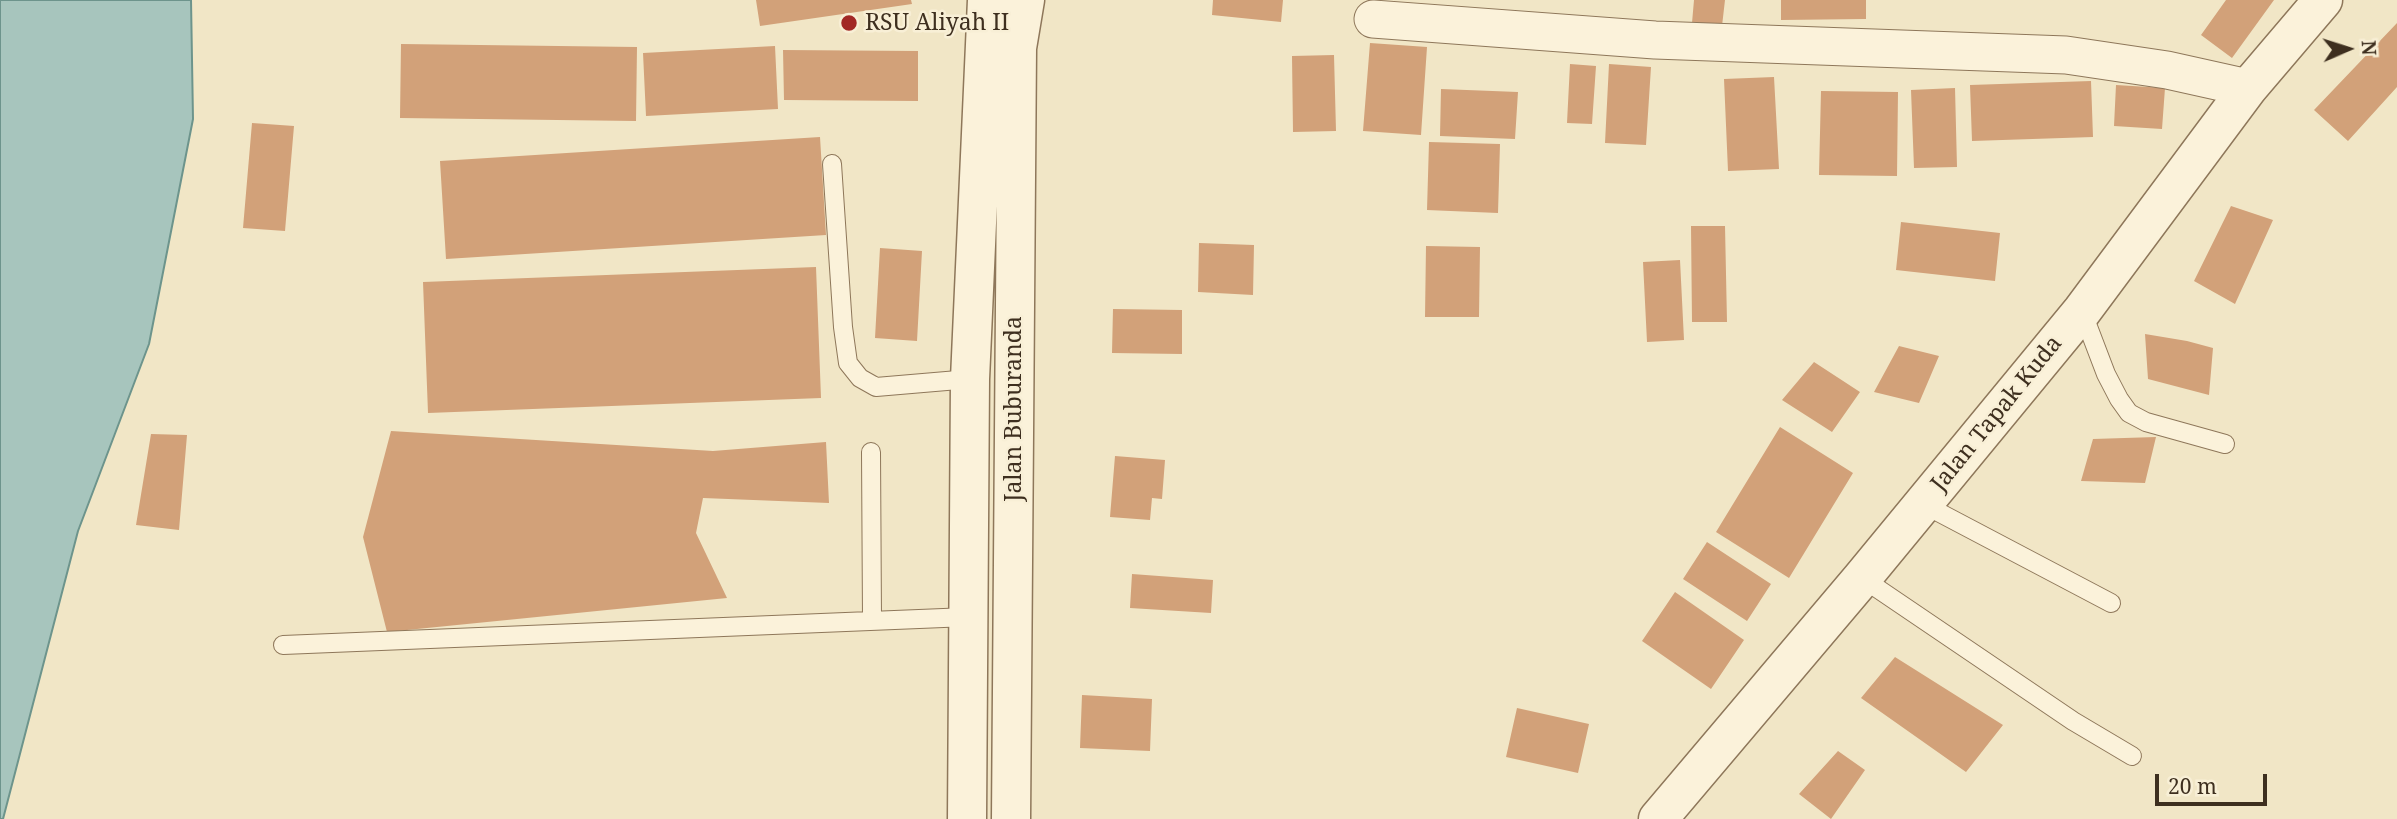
<!DOCTYPE html>
<style>
body{margin:0}
#map{position:relative;width:2397px;height:819px;overflow:hidden;background:#f1e6c6;font-family:"Noto Serif",serif}
canvas{display:block}
.north{position:absolute;left:2313px;top:14px;width:70px;height:70px;-webkit-text-stroke:5px #f8efd6;paint-order:stroke;rotate:87deg;font-size:19px;font-weight:700;line-height:28px;text-align:center;color:#3e2f1f}
.north::after{content:'';display:block;margin:auto;width:24px;height:32px;background:#3e2f1f;clip-path:polygon(50% 0,100% 100%,50% 72%,0 100%)}
.scale{position:absolute;left:2155px;top:774px;width:112px;height:32px;box-sizing:border-box;border:4px solid #3e2f1f;border-top:0;padding-left:9px;font-size:21px;line-height:24px;white-space:nowrap;color:#3e2f1f;-webkit-text-stroke:5px #f8efd6;paint-order:stroke}
</style>
<div id="map">
<canvas width="2397" height="819"></canvas>
<div class="north">N</div>
<div class="scale">20 m</div>
</div>
<script>
const ctx = document.querySelector('canvas').getContext('2d');
ctx.lineJoin = 'round';
function fillPath(path, color) {
  ctx.fillStyle = color;
  ctx.fill(path, 'evenodd');
}
function toPath(rows) {
  const path = new Path2D();
  for (const r of rows) {
    path.moveTo(r[0], r[1]);
    for (let i = 2; i < r.length; i += 2) path.lineTo(r[i], r[i + 1]);
  }
  return path;
}
function stroke(path, color, width, dash) {
  ctx.strokeStyle = color;
  ctx.lineWidth = width;
  ctx.lineCap = dash ? 'butt' : 'round';
  ctx.setLineDash(dash || []);
  ctx.stroke(path);
}
function write(font, color, halo, rows, align = 'center') {
  ctx.font = font + ' "Noto Serif",serif';
  ctx.lineWidth = 5;
  ctx.setLineDash([]);
  ctx.textBaseline = 'middle';
  ctx.strokeStyle = halo;
  ctx.fillStyle = color;
  for (const [text, x, y, turn = 0] of rows) {
    ctx.save();
    ctx.translate(x, y);
    ctx.rotate((+turn || 0) * Math.PI / 180);
    ctx.textAlign = isNaN(turn) ? turn : align;
    if (halo) ctx.strokeText(text, 0, 0);
    ctx.fillText(text, 0, 0);
    ctx.restore();
  }
}
const water = toPath([
 [0,0,191,0,193,119,149,344,78,531,3,819,0,819,0,0]
]);
fillPath(water, '#a7c5bd');
stroke(water, '#6d948c', 2);
fillPath(toPath([
 [756,0,911,0,912,4,760,26],
 [1213,0,1283,0,1281,22,1212,15],
 [1694,0,1725,0,1722,26,1692,23],
 [1781,0,1866,0,1866,19,1781,20],
 [2226,0,2274,0,2232,58,2201,35],
 [2397,23,2397,87,2348,141,2314,110],
 [1370,43,1427,47,1421,135,1363,131],
 [401,44,637,47,636,121,400,118],
 [775,46,778,109,646,116,643,53],
 [783,50,918,51,918,101,784,100],
 [1334,55,1336,131,1293,132,1292,56],
 [1570,64,1596,66,1592,124,1567,123],
 [1609,64,1651,67,1646,145,1605,143],
 [1774,77,1779,169,1728,171,1724,79],
 [2091,81,2093,137,1972,141,1970,85],
 [2116,85,2165,88,2162,129,2114,126],
 [1955,88,1957,167,1914,168,1911,90],
 [1441,89,1518,92,1515,139,1440,136],
 [1821,91,1898,92,1897,176,1819,175],
 [252,123,294,126,285,231,243,228],
 [820,137,826,235,446,259,440,161],
 [1429,142,1500,144,1498,213,1427,210],
 [2231,206,2273,220,2235,304,2194,281],
 [1901,222,2000,233,1995,281,1896,270],
 [1691,226,1725,226,1727,322,1692,322],
 [1199,243,1254,245,1253,295,1198,292],
 [1426,246,1480,247,1479,317,1425,317],
 [880,248,922,251,917,341,875,338],
 [1680,260,1684,340,1647,342,1643,262],
 [816,267,821,398,428,413,423,282],
 [1113,309,1182,310,1182,354,1112,353],
 [2145,334,2187,341,2213,348,2209,395,2148,379],
 [1899,346,1939,356,1919,403,1874,392],
 [1814,362,1860,392,1832,432,1782,400],
 [1780,427,1853,473,1789,578,1716,532],
 [391,431,713,451,826,442,829,503,703,498,696,533,727,598,387,632,363,537],
 [151,434,187,435,179,530,136,525],
 [2156,437,2145,483,2081,481,2093,439],
 [1115,456,1165,460,1162,499,1152,498,1150,520,1110,517],
 [1707,542,1771,584,1747,621,1683,579],
 [1132,574,1213,580,1211,613,1130,608],
 [1675,592,1744,640,1711,689,1642,641],
 [1895,657,2003,725,1966,772,1861,698],
 [1082,695,1152,699,1150,751,1080,748],
 [1517,708,1589,724,1578,773,1506,757],
 [1838,751,1865,770,1831,819,1799,794]
]), '#d2a179');
const service = toPath([
 [832,164,843,327,848,363,860,378,876,387,970,379],
 [2082,311,2106,374,2119,399,2129,413,2146,422,2225,444],
 [871,452,872,619],
 [1923,504,2111,603],
 [1862,578,2073,721,2132,756],
 [283,645,968,617]
]);
const minor = toPath([
 [1373,19,1655,40,2066,55,2167,70,2248,88]
]);
const tertiary = toPath([
 [967,819,970,379,987,0],
 [1011,819,1017,48,1025,0],
 [1658,819,1862,578,2082,311,2248,88,2323,0]
]);
stroke(service, '#8e775a', 20);
stroke(minor, '#8e775a', 39);
stroke(tertiary, '#8e775a', 41);
stroke(service, '#fbf2da', 18);
stroke(minor, '#fbf2da', 37);
stroke(tertiary, '#fbf2da', 38);
for (const [x, y, r, color] of [
 [849,23,9,"#a22825"]
]) {
  const dot = new Path2D();
  dot.arc(x, y, r, 0, 2 * Math.PI);
  ctx.fillStyle = color;
  ctx.fill(dot);
  stroke(dot, '#f8efd6', 2.5);
}
write('23px', '#3e2f1f', '#f8efd6', [
 ["RSU Aliyah II",865,23]
], 'left');
write('23px', '#3e2f1f', '#f8efd6', [
 ["Jalan Buburanda",1014,409,-90],
 ["Jalan Tapak Kuda",1997,414,-51]
]);
</script>
